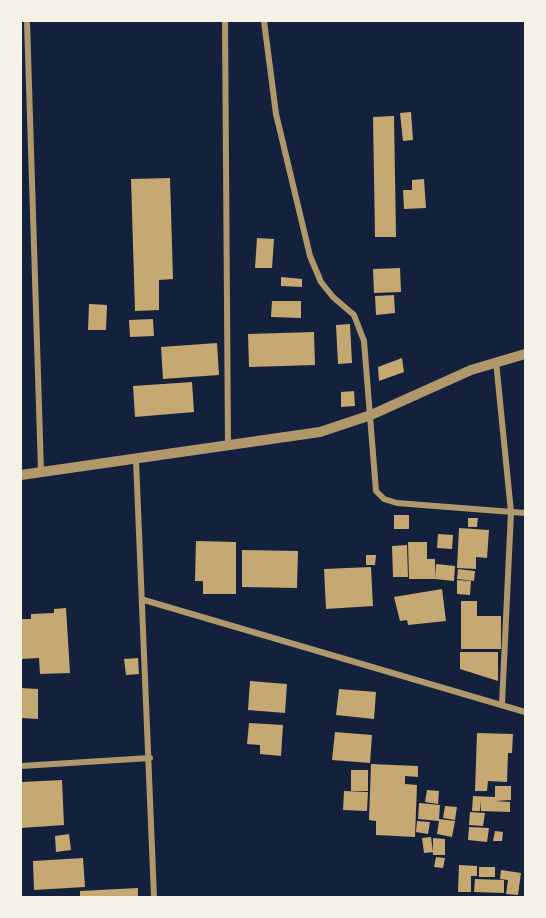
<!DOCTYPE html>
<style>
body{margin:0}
#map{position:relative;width:546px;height:918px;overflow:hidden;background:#14213d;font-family:"Archivo Narrow",sans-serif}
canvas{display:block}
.frame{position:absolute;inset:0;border:22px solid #f6f1e7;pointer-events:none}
</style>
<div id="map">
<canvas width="546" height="918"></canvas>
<div class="frame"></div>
</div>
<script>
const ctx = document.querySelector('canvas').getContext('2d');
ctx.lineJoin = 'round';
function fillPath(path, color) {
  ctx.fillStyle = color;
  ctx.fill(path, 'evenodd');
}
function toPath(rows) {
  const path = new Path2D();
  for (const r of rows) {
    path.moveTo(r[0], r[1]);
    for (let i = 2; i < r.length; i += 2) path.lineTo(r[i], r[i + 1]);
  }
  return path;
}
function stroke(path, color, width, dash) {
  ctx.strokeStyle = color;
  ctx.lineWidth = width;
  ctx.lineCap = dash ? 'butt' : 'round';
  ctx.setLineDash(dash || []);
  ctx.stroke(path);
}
fillPath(toPath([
 [411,112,413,140,403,141,400,113],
 [394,116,396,237,375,237,373,117],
 [170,178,173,279,159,280,159,310,135,311,131,179],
 [424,179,426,208,404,209,403,190,412,190,412,180],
 [257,238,274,239,272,268,255,268],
 [400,268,401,292,374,293,373,269],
 [281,277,302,279,302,287,281,286],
 [394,295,395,313,376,315,375,296],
 [272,301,301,301,301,318,271,317],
 [89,304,107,305,106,330,88,330],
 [153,319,154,336,130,337,129,320],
 [350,324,352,363,338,364,336,325],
 [314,332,315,365,249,367,248,334],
 [217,343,219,375,163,379,161,347],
 [402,358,404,372,379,381,378,367],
 [192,382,194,412,135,417,133,386],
 [354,391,355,406,341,407,341,392],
 [394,515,409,515,409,529,394,529],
 [468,518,478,518,477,527,468,527],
 [459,528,489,530,487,558,476,557,476,569,457,568],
 [438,534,453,535,452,549,437,548],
 [196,541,236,542,236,594,203,594,203,581,195,581],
 [408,542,427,542,427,559,435,559,435,579,409,579],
 [407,545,408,577,393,577,392,546],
 [242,550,298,551,297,588,242,587],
 [366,555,376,555,375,565,366,565],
 [436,564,455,566,454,581,435,579],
 [371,567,373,606,326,609,324,569],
 [458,569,475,571,474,581,457,579],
 [457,580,471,581,470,595,457,594],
 [442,589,446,621,408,625,407,620,400,621,394,597],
 [461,601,477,601,477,616,501,616,501,649,461,649],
 [66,608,70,673,40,674,39,658,21,659,21,619,31,619,31,614,54,613,54,609],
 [460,652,498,652,498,681,460,669],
 [138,658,139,674,126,675,124,659],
 [250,681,287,684,285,713,248,710],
 [21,688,38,689,38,719,21,718],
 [339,689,376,692,374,719,336,715],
 [249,723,283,725,281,756,260,754,260,745,247,744],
 [335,732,372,735,370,763,332,760],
 [477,733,513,734,512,753,508,753,507,782,488,781,487,791,475,791],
 [371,764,418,766,418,777,405,776,405,784,417,785,415,837,376,835,376,821,369,820],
 [351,770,368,770,368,791,351,791],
 [62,780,64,825,21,828,21,782],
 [495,786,511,786,511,800,495,801,510,802,510,812,481,811,481,801,480,811,472,811,473,796,495,797],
 [427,790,439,791,438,804,425,802],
 [344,791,368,792,367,811,343,810],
 [419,803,440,805,439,819,455,821,452,837,437,834,439,821,418,819],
 [445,806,457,807,455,820,443,818],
 [470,812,485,813,483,826,469,825],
 [417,821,430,822,428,834,416,832],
 [469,827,489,828,487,842,468,840],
 [495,831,503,832,502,841,493,841],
 [69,834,71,850,56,852,55,836],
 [431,837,433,852,424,853,422,838],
 [433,838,445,839,445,855,433,855],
 [436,857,445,858,443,868,434,867],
 [83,858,85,887,34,890,33,861],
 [459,865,477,866,477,876,471,876,471,892,458,892],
 [479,867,495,867,495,877,479,877],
 [501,870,521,873,518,895,506,894,508,880,500,879],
 [475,879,504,880,504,893,474,892],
 [138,888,138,897,80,897,80,891]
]), '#c6a872');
stroke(toPath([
 [27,21,41,471],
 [225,21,228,445],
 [264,21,276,114,310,256,321,282,333,297,354,315,364,341,376,491,384,499,397,503,525,513],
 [496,361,511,512,502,704],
 [136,460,154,897],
 [144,600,525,712],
 [21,766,150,758]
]), '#b1986c', 6);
stroke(toPath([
 [21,475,320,432,371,415,471,370,525,354]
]), '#b1986c', 10);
</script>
